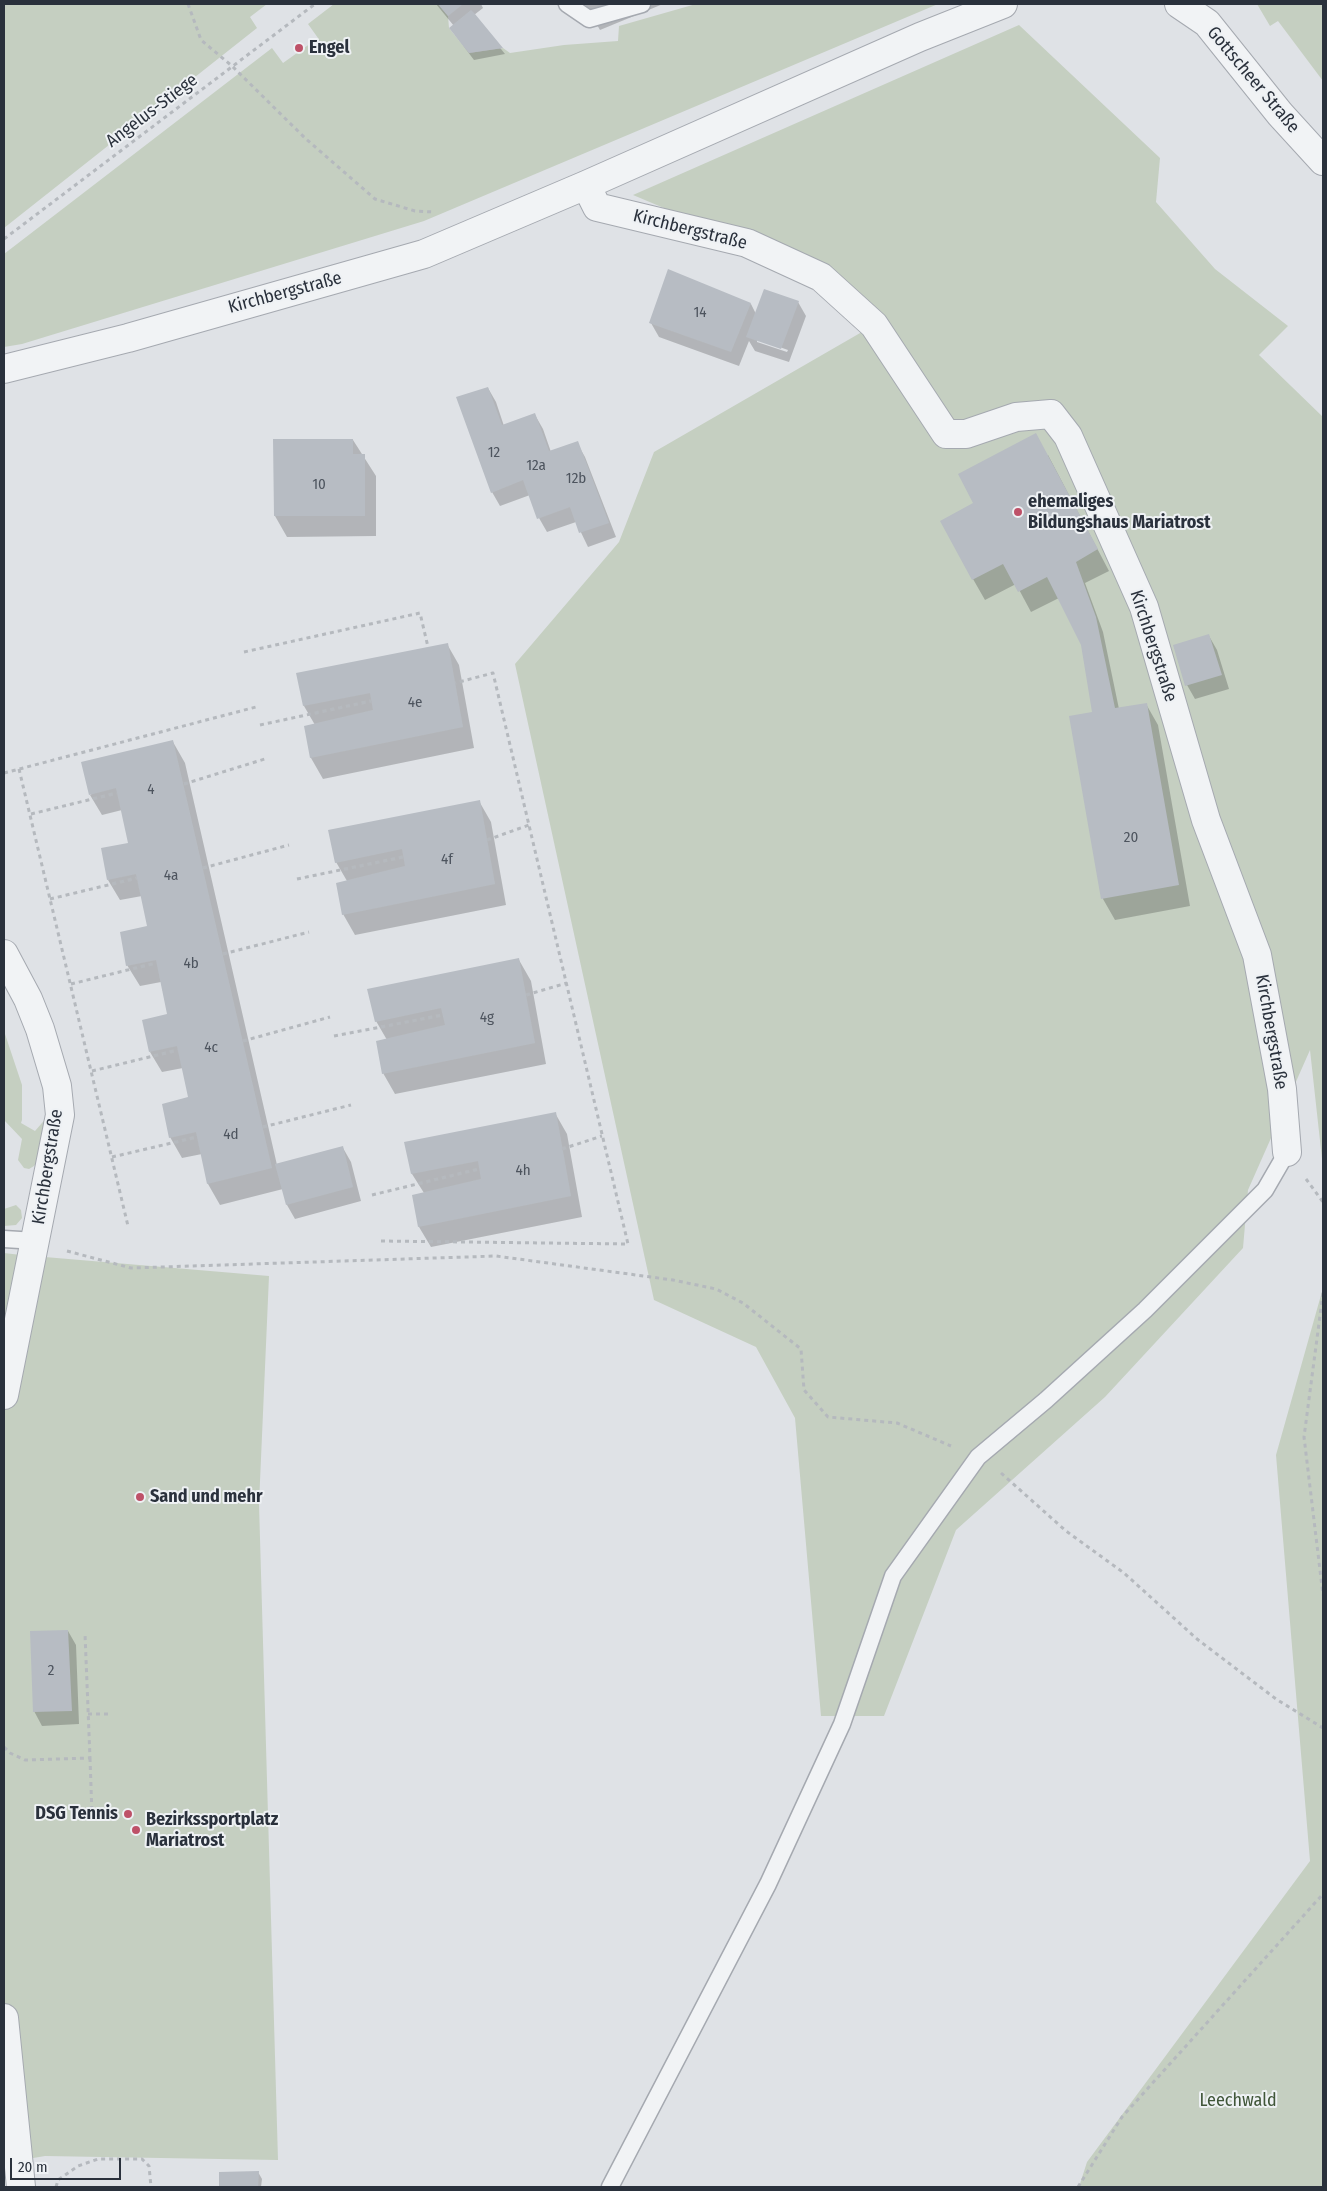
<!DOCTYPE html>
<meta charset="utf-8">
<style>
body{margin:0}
#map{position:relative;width:1327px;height:2191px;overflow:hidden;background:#dfe2e6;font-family:"Fira Sans Condensed",sans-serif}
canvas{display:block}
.frame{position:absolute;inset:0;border:5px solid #2a313c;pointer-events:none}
.scale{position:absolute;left:10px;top:2158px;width:111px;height:22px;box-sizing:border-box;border:2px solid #2a313c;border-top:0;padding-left:6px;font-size:15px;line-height:18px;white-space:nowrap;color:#2a313c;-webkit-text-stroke:4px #eef1f4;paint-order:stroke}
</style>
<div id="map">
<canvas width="1327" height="2191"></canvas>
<div class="frame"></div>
<div class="scale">20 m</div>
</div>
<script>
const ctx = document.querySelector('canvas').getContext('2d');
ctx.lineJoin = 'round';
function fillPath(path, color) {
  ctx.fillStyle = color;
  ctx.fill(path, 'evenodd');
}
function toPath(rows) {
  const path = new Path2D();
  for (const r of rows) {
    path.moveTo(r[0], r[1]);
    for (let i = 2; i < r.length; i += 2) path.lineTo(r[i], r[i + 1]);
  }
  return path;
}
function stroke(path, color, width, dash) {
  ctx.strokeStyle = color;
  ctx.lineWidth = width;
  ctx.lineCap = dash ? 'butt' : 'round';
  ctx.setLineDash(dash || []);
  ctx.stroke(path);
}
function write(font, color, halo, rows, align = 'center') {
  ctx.font = font + ' "Fira Sans Condensed",sans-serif';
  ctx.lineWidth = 4;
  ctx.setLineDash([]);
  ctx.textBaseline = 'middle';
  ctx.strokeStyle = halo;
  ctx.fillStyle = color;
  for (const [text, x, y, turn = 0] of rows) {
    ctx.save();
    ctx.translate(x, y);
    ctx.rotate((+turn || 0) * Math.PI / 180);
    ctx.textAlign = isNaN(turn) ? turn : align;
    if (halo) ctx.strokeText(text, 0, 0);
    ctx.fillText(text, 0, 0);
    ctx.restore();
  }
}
fillPath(toPath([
 [4,4,267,4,250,17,257,28,4,228],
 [334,4,438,4,448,16,449,28,469,53,503,48,510,53,564,45,618,41,619,26,696,4,938,4,424,221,22,344,4,347,4,254,272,48,283,63,318,38,308,24],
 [1257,4,1323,4,1323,81,1278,21,1270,26],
 [1019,25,1160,158,1156,202,1215,269,1288,326,1259,355,1323,417,1323,1168,1310,1050,1248,1190,1243,1248,1105,1397,956,1530,884,1716,821,1716,795,1418,756,1347,654,1300,515,664,619,542,654,452,874,325,747,243,633,195],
 [4,1031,22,1085,22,1120,21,1123,35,1131,48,1116,44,1155,34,1166,29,1169,24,1168,18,1160,22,1139,4,1120],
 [16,1205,21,1210,22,1218,16,1225,4,1226,4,1209],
 [4,1253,21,1255,4,1329],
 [33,1256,269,1276,259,1504,278,2160,45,2156,4,2163,4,1334],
 [1323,1288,1323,2187,1079,2187,1087,2162,1310,1861,1276,1455]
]), '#c5cfc1');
fillPath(toPath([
 [436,4,481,4,483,8,474,15,505,54,474,60,455,35,454,26],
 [585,4,663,4,600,30],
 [798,302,806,316,789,362,755,351,749,341,739,366,659,337,651,323,751,304,756,314],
 [757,339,788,350,787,352,757,342],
 [488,388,496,402,504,426,535,415,543,429,551,452,577,443,585,457,616,537,588,547,576,522,547,532,539,518,530,495,500,506,492,492],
 [353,440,376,476,376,536,287,537,275,516],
 [1048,455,1109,571,1085,583,1103,632,1119,709,1146,704,1158,725,1190,906,1115,920,1103,899,1070,717,1093,713,1082,645,1059,598,1031,612,1016,584,985,600,973,579,975,503],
 [1209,636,1217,650,1229,689,1195,699,1187,685],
 [447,644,459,665,474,748,323,779,311,758,306,727,315,725,304,706,297,674],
 [173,742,185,763,277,1165,343,1148,351,1162,361,1201,295,1219,287,1205,283,1189,220,1205,208,1184,202,1154,182,1158,170,1137,189,1098,183,1068,162,1072,150,1052,168,1015,161,982,140,986,127,965,149,927,142,896,120,900,108,880,130,844,122,810,102,815,90,795],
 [479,801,491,822,506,905,355,935,343,914,347,881,336,862],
 [519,960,531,981,546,1064,395,1094,383,1073,387,1040,376,1021],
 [555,1113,567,1134,582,1217,431,1247,419,1227,424,1193,412,1174,405,1143],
 [68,1631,76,1645,79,1724,42,1726,34,1711],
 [258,2172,262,2179,261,2187,220,2187,220,2173]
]), '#0003');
fillPath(toPath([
 [438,4,463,4,448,16],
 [471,10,475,14,503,48,469,53,449,28],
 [668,269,751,303,731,352,649,323],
 [764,289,799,301,781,349,746,337],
 [488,387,502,425,535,413,549,451,578,441,609,523,579,533,570,507,537,519,523,480,491,493,456,397],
 [1036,433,1098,549,1076,562,1096,617,1115,708,1147,703,1179,885,1101,899,1069,716,1092,712,1081,645,1047,577,1018,592,1003,564,972,580,940,521,973,503,958,474],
 [273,439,353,439,353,454,365,454,365,516,274,516],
 [1209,634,1222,675,1185,686,1173,645],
 [448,643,463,727,310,758,304,726,373,710,370,693,303,706,296,673],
 [173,740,272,1168,207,1184,196,1132,169,1138,162,1104,188,1097,177,1046,149,1052,142,1020,167,1014,156,960,126,966,120,932,147,926,136,874,107,880,101,848,128,843,116,788,89,795,81,762],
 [480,800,495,884,342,915,336,883,405,866,402,849,335,863,328,830],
 [519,958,535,1043,382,1074,376,1041,445,1025,441,1008,375,1022,367,989],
 [556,1112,571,1196,418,1227,412,1195,481,1179,478,1161,411,1174,404,1142],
 [343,1146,353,1187,286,1205,275,1164],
 [68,1630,72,1711,33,1712,30,1631],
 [259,2171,258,2187,219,2187,219,2172]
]), '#b7bcc3');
const service = toPath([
 [567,4,589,19,642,4],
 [4,1239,36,1241],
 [610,2187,768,1884,842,1724,893,1576,978,1457,1046,1400,1145,1310,1265,1190,1287,1152]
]);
const minor = toPath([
 [1179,4,1207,23,1280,114,1323,161],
 [586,185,597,207,747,243,821,277,874,325,946,434,966,434,1016,417,1051,414,1068,436,1144,607,1206,820,1257,955,1282,1089,1287,1152],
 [4,369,128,338,424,254,586,185,920,37,1003,4],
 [4,954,28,999,40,1029,57,1086,60,1115,4,1395],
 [4,2018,21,2187]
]);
stroke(service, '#a5a9b0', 19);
stroke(minor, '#a5a9b0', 30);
stroke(toPath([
 [188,4,201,40,232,66,306,139,375,199,415,211,434,212],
 [4,239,315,4],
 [244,652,420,613,428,647],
 [260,725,371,701],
 [19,769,128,1226],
 [4,773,256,707],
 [184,784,268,758],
 [31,814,117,793],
 [487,840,529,825],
 [203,868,289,845],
 [297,879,403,857],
 [50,899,137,878],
 [223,954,309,932],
 [71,984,156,963],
 [526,995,567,983],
 [334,1036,443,1015],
 [243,1041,330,1017],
 [92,1071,178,1050],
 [263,1127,351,1105],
 [562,1149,602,1136],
 [112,1157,197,1137],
 [1306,1179,1323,1202],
 [372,1195,479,1169],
 [381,1241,628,1244,493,673,455,683],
 [67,1251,131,1268,496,1256,673,1280,716,1289,743,1303,801,1349,804,1390,828,1417,897,1423,951,1446],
 [1323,1293,1304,1437,1323,1595],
 [1001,1473,1066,1531,1124,1573,1197,1639,1276,1699,1323,1728],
 [88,1714,112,1714],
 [4,1747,10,1753,25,1760,90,1758,85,1634],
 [90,1758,92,1815],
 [56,2187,58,2180,78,2166,98,2159,142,2159,149,2166,151,2187],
 [1078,2187,1122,2117,1323,1894]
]), '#b5b9be', 3, [4, 4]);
stroke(service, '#f1f3f5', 16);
stroke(minor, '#f1f3f5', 28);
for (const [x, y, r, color] of [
 [299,48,5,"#be5168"],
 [1018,512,5,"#be5168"],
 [140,1497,5,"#be5168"],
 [128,1814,5,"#be5168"],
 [136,1830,5,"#be5168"]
]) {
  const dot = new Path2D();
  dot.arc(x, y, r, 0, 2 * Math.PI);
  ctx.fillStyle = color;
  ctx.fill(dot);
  stroke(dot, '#eef1f4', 2);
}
write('15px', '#4d545e', null, [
 ["14",700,313],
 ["12",494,453],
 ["12a",536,466],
 ["12b",576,479],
 ["10",319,485],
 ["4e",415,703],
 ["4",151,790],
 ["20",1131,838],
 ["4f",447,860],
 ["4a",171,876],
 ["4b",191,964],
 ["4g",487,1018],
 ["4c",211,1048],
 ["4d",231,1135],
 ["4h",523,1171],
 ["2",51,1671]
]);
write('bold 18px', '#2a313c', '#eef1f4', [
 ["Engel",309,48],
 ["ehemaliges",1028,502],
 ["Bildungshaus Mariatrost",1028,523],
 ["Sand und mehr",150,1497],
 ["DSG Tennis",118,1814,"right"],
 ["Bezirkssportplatz",146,1820],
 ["Mariatrost",146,1841]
], 'left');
write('18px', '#2a313c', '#eef1f4', [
 ["Gottscheer Straße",1253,80,50],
 ["Angelus-Stiege",152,111,-37],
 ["Kirchbergstraße",690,230,14],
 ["Kirchbergstraße",285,293,-15],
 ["Kirchbergstraße",1153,646,72],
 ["Kirchbergstraße",1271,1032,80],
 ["Kirchbergstraße",48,1167,-81]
]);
write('18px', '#405639', '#eef1f4', [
 ["Leechwald",1238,2101]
]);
</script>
